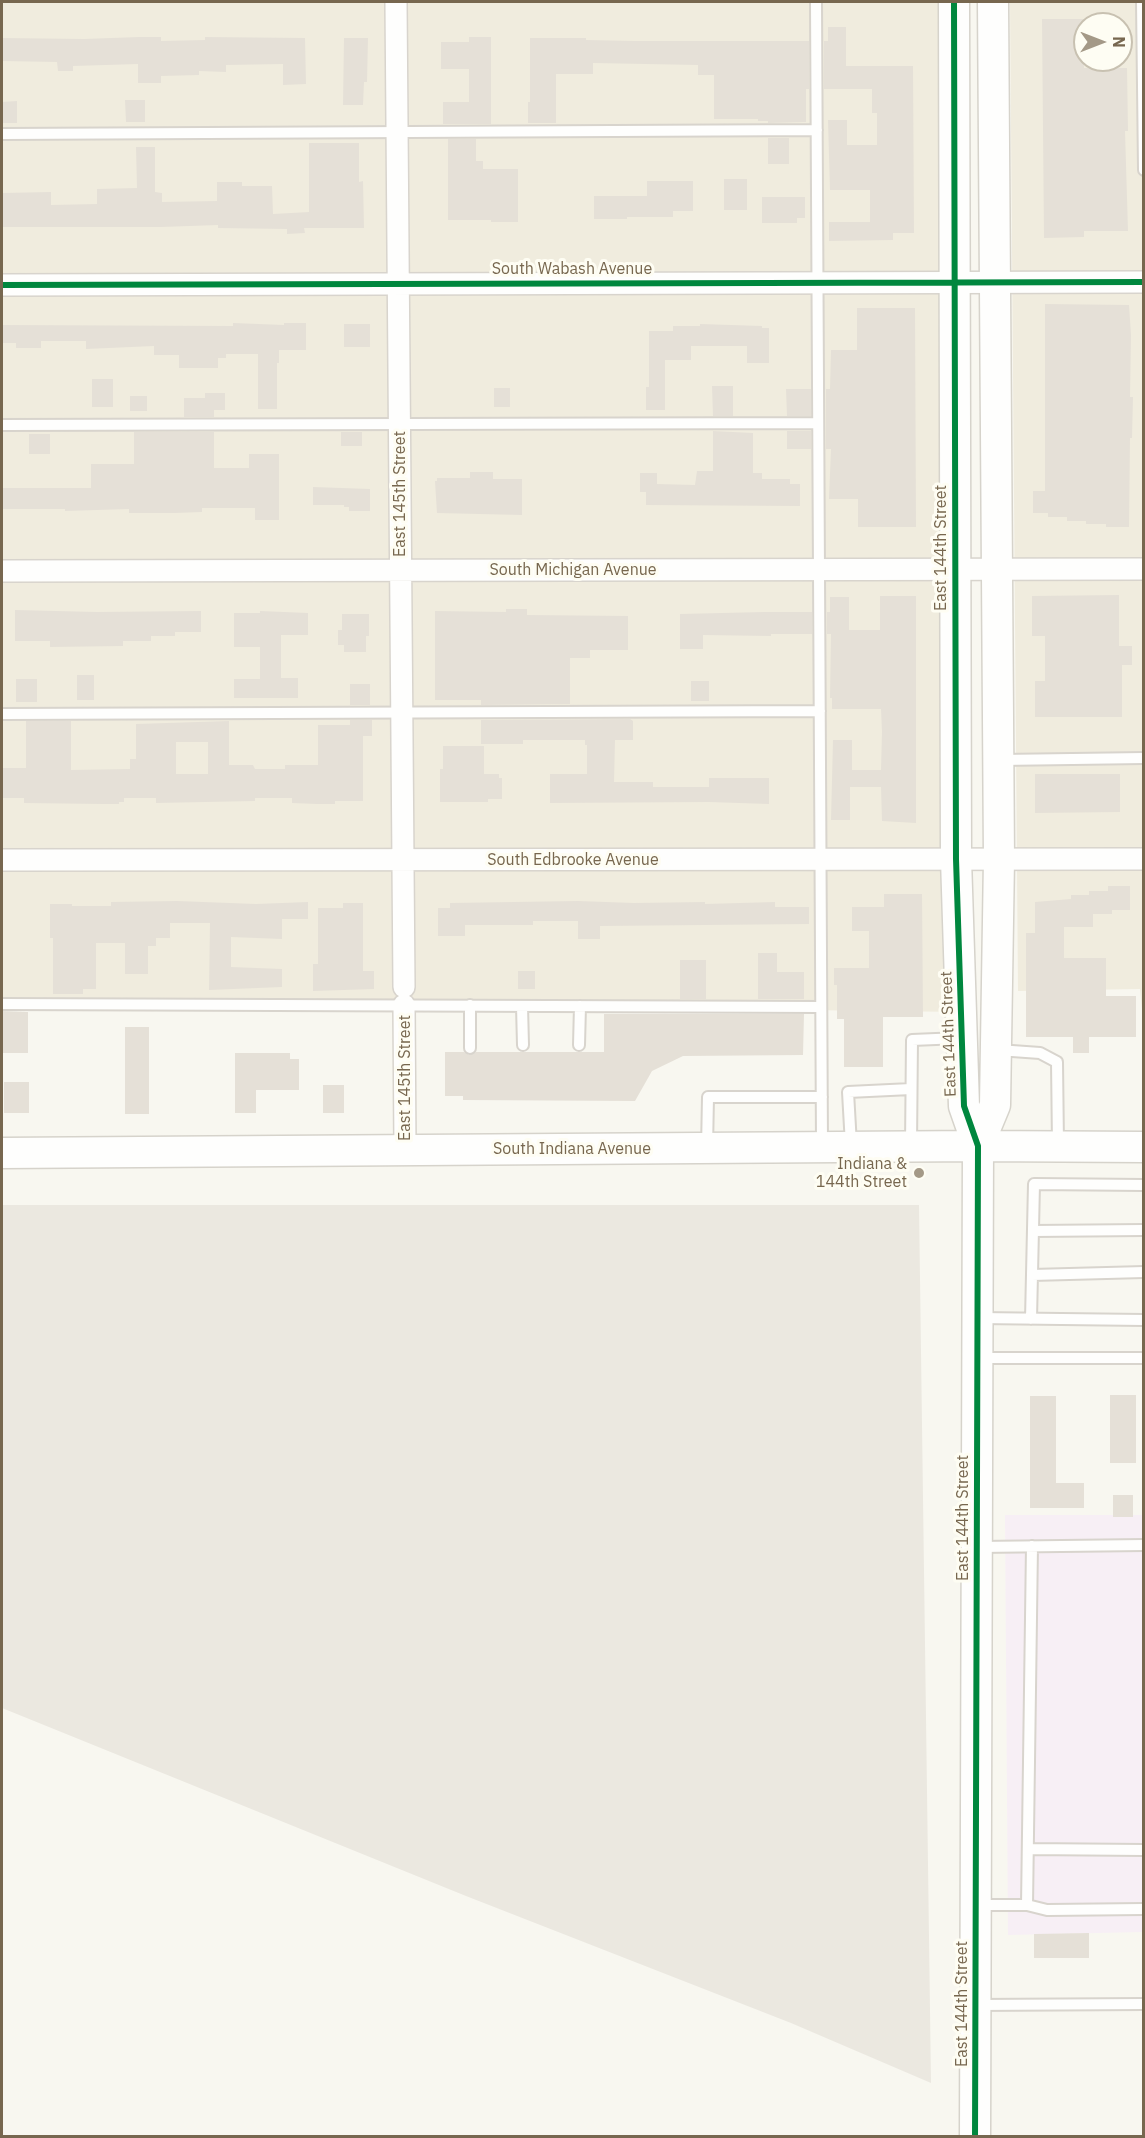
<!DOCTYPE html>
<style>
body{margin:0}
#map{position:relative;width:1145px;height:2138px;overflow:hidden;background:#f8f7f0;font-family:"IBM Plex Sans",sans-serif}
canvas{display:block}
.frame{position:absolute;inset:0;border:3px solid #77674f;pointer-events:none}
.north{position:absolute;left:1073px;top:12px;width:60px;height:60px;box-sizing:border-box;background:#fefdf3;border:2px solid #c8c1b1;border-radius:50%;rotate:90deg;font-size:16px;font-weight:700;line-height:24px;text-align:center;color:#77674f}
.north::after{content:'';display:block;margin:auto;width:21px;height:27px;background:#a49987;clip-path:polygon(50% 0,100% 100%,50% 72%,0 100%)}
</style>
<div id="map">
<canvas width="1145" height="2138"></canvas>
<div class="frame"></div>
<div class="north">N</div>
</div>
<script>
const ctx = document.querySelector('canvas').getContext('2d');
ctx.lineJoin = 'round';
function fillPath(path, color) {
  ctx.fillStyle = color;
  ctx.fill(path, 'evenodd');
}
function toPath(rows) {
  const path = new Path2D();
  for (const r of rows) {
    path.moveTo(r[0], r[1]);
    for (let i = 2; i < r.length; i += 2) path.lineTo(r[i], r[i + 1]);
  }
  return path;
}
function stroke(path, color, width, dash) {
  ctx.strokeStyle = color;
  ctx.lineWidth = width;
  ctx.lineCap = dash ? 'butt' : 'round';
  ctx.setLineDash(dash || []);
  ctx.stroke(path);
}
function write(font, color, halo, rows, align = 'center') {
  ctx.font = font + ' "IBM Plex Sans",sans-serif';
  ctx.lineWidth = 6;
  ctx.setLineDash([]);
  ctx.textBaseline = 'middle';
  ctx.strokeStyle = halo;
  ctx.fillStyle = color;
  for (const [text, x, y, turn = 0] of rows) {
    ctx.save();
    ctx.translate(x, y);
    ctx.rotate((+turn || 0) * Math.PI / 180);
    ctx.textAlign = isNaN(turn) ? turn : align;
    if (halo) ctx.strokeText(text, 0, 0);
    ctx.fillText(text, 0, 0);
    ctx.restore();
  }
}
fillPath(toPath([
 [2,2,956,2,962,1012,404,1005,2,1004],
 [1010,2,1143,2,1143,1010,1142,1010,1140,989,1018,991],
 [1085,24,1121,24,1121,60,1085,60]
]), '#f0ecde');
fillPath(toPath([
 [2,1205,919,1205,931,2083,791,2023,466,1896,2,1708]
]), '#ebe8e0');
fillPath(toPath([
 [1005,1515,1143,1515,1143,1932,1008,1935]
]), '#f7eff5');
fillPath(toPath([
 [1042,19,1084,19,1084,68,1127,68,1128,131,1125,131,1128,231,1084,231,1084,237,1044,238],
 [828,27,846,27,846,66,913,66,914,233,893,233,893,240,829,241,829,222,870,222,870,190,830,190,828,120,847,120,847,145,877,145,877,113,872,113,872,89,824,89,824,41,828,41],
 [139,37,161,37,161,41,205,40,205,37,305,38,306,84,283,85,283,64,226,65,226,72,199,71,199,75,161,76,161,83,138,83,138,64,73,66,73,71,58,71,57,62,2,61,2,38,84,39],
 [469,37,491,37,491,124,443,124,443,102,469,102,469,69,441,69,441,42,469,42],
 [344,38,368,38,367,82,364,82,363,105,343,105],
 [530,38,586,38,586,40,635,41,809,41,809,89,806,89,806,122,768,123,768,121,758,121,758,119,714,119,714,75,698,75,698,65,593,63,593,74,556,74,556,123,528,123,528,102,530,102],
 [125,100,145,100,145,122,126,122],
 [17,101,17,123,2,123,2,102],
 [768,138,789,138,789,164,768,164],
 [448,139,476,139,476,161,483,161,483,169,518,169,518,222,491,222,491,220,448,220],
 [309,143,359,143,359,182,363,181,364,228,304,228,305,233,287,234,287,229,218,228,218,225,161,227,2,227,2,193,51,192,51,205,97,204,97,189,137,188,136,147,155,147,155,192,162,193,162,202,217,201,217,182,242,182,242,186,272,186,273,214,309,212],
 [724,179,747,179,747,210,724,210],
 [647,181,693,181,693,211,673,211,673,217,627,217,627,219,594,219,594,196,647,196],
 [762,197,805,197,805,218,797,218,797,223,762,223],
 [1045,304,1129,305,1131,335,1130,397,1133,397,1132,438,1130,438,1129,527,1106,527,1106,524,1086,524,1086,521,1067,521,1067,517,1048,517,1048,513,1033,513,1033,491,1045,491],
 [857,308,915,308,916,527,858,527,858,499,829,499,831,449,826,449,826,389,830,389,831,350,857,350],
 [233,323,284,325,284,323,306,323,306,350,279,350,279,363,277,363,277,409,258,409,258,354,226,354,226,358,218,358,218,368,179,368,179,355,154,355,154,346,86,349,86,341,41,341,41,348,16,348,16,343,2,343,2,325,233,326],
 [344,324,370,324,370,347,344,347],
 [700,324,762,326,762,328,769,328,769,363,747,363,747,346,691,346,691,360,665,360,665,410,646,410,646,387,649,387,649,331,673,331,673,326,700,326],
 [92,379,113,379,113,407,92,407],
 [712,386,733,386,733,416,713,416],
 [494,388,510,388,510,407,494,407],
 [786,389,811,389,811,416,787,416],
 [205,393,225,393,225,410,214,410,214,417,184,417,184,398,205,398],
 [130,396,147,396,147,411,130,411],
 [713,431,753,433,753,473,762,473,762,479,790,479,790,484,800,484,800,506,646,505,646,492,640,492,640,473,657,473,657,484,695,485,697,471,713,471],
 [787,431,811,431,811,449,787,449],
 [134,432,214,432,214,468,249,468,249,454,279,454,279,520,255,520,255,508,202,508,202,512,175,513,129,513,129,509,65,511,65,509,2,509,2,488,91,488,91,464,134,464],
 [341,432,362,432,362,446,341,446],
 [29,434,50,434,50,454,29,454],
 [470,472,493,472,493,479,522,479,522,515,437,513,435,481,437,481,437,478,470,478],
 [313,487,370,489,370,511,349,511,349,507,344,507,344,505,313,505],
 [1119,595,1119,646,1132,646,1132,665,1122,665,1122,717,1035,717,1035,681,1045,681,1045,636,1032,636,1032,596],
 [880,596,916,596,916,823,882,821,881,787,850,787,850,820,831,820,833,740,852,740,852,770,881,770,882,732,881,709,832,709,832,698,830,698,831,634,827,634,827,612,830,612,830,597,849,597,849,630,880,630],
 [506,609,527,609,527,615,628,616,628,650,590,650,590,658,570,658,570,704,481,705,481,700,435,700,435,611,506,612],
 [15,610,97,612,201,611,201,632,175,632,175,636,151,636,151,641,123,641,123,646,50,647,50,641,15,641],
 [260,611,308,613,308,635,281,635,281,678,298,678,298,698,234,698,234,679,260,679,260,647,234,647,234,613,260,613],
 [764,612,812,612,812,634,771,634,771,636,703,635,703,649,680,649,680,614],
 [342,614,369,614,369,636,366,636,366,652,344,652,344,645,338,645,338,630,342,630],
 [77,675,94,675,94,700,77,700],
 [16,679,37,679,37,702,16,702],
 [691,681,709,681,709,701,691,701],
 [350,684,370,684,370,705,350,705],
 [630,719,633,721,633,740,615,740,614,782,653,782,653,787,709,787,709,778,769,778,769,804,709,802,550,803,550,774,587,774,587,745,585,745,585,740,523,740,523,744,481,744,481,720],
 [350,720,372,720,372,736,363,736,363,801,335,801,335,804,317,804,292,803,292,798,255,798,255,801,156,803,156,798,124,798,124,802,119,802,119,804,103,804,24,803,24,798,2,798,2,768,26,768,26,721,71,721,71,770,130,769,130,759,136,759,136,724,229,721,229,765,253,765,255,769,285,769,285,765,318,765,318,725,350,725],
 [176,742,208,742,208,774,176,774],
 [443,746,484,746,484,774,499,774,499,778,502,778,502,799,488,799,488,802,440,802,440,769,443,769],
 [1035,774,1120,774,1120,812,1035,813],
 [1108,886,1130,886,1130,910,1112,910,1112,914,1093,914,1093,927,1064,927,1064,958,1106,958,1106,996,1136,996,1136,1037,1089,1037,1089,1053,1073,1053,1073,1037,1026,1037,1026,933,1035,933,1035,902,1071,899,1071,895,1089,895,1089,891,1108,891],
 [884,894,922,894,923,1017,883,1017,883,1067,844,1067,844,1019,837,1019,837,985,834,985,834,968,869,968,869,931,852,931,852,907,884,907],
 [177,901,256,904,308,902,308,919,282,919,282,939,231,937,231,967,282,969,282,987,209,990,210,923,170,923,170,938,156,938,156,946,148,946,148,974,125,974,125,943,96,943,96,989,83,989,83,994,53,994,53,938,50,938,50,904,72,904,72,906,111,906,111,902],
 [578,901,634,903,705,902,705,904,775,902,775,907,809,907,809,924,600,926,600,939,578,939,578,921,533,921,533,925,465,925,465,936,438,936,438,908,450,908,450,903],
 [343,903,363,903,363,971,374,971,374,989,313,991,313,964,318,964,318,908,343,908],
 [758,953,777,953,777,972,804,972,804,999,758,999],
 [680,960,706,960,706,999,680,999],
 [518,971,535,971,535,989,518,989],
 [2,1011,28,1012,28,1053,2,1053],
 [604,1014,804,1014,803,1055,683,1056,652,1071,635,1101,463,1100,463,1096,445,1096,445,1052,464,1052,469,1055,476,1052,604,1052],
 [125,1027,149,1027,149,1114,125,1114],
 [235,1053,290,1053,290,1059,299,1059,299,1090,256,1090,256,1113,235,1113],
 [4,1082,29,1082,29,1113,4,1113],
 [323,1085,344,1085,344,1113,323,1113],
 [1110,1395,1136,1395,1136,1463,1110,1463],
 [1030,1396,1056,1396,1056,1483,1084,1483,1084,1508,1030,1508],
 [1113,1495,1133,1495,1133,1517,1113,1517],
 [1089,1933,1089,1958,1034,1958,1034,1934]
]), '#e5e0d7');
const lane = toPath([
 [816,2,822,1144],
 [1142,2,1144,170],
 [2,134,817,130],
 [2,425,818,423],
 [2,714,820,711],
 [1000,760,1144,758],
 [2,1004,821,1007],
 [470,1005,470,1048],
 [522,1006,523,1045],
 [579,1045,580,1006],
 [998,1050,1040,1053,1057,1062,1058,1144],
 [851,1145,848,1092,911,1089],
 [911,1145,912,1040,960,1038],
 [707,1148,708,1097,822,1097],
 [1033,1231,1144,1230],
 [1032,1275,1144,1272],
 [979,1318,1144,1320],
 [1031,1319,1034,1184,1144,1185],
 [979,1358,1144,1358],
 [979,1547,1144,1545],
 [1028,1849,1144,1850],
 [976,1905,1027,1905,1047,1910,1144,1909],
 [1027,1905,1032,1546],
 [976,2005,1144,2004]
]);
const street = toPath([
 [396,2,404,987],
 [2,285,1144,282],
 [2,571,1144,569],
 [2,860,1144,859],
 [404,1005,405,1150]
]);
const secondary = toPath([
 [954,2,956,859,964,1106,978,1146,975,2136],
 [978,1146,995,1105,999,859,993,2],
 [2,1153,978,1146,1144,1147]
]);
stroke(lane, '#d8d4cd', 14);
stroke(street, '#d8d4cd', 24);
stroke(secondary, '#d6d3cb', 33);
stroke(lane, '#fefefd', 10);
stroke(street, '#fefefd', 21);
stroke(secondary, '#fefefd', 30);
stroke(toPath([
 [954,2,956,859,964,1106,978,1146,975,2136],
 [2,285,1144,282]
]), '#00873e', 6);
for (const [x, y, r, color] of [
 [919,1173,6,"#a49987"]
]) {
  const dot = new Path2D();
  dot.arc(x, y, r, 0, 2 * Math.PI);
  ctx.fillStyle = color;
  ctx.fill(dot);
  stroke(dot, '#fefdf3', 2);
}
write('16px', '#77674f', '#fefdf3', [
 ["South Wabash Avenue",572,269],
 ["East 145th Street",400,494,-90],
 ["East 144th Street",941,548,-90],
 ["South Michigan Avenue",573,570],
 ["South Edbrooke Avenue",573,860],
 ["East 144th Street",949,1034,-92],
 ["East 145th Street",405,1078,-90],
 ["South Indiana Avenue",572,1149],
 ["East 144th Street",963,1518,-90],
 ["East 144th Street",962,2004,-90]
]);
write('16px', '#77674f', '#fefdf3', [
 ["Indiana &",907,1164],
 ["144th Street",907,1182]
], 'right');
</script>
